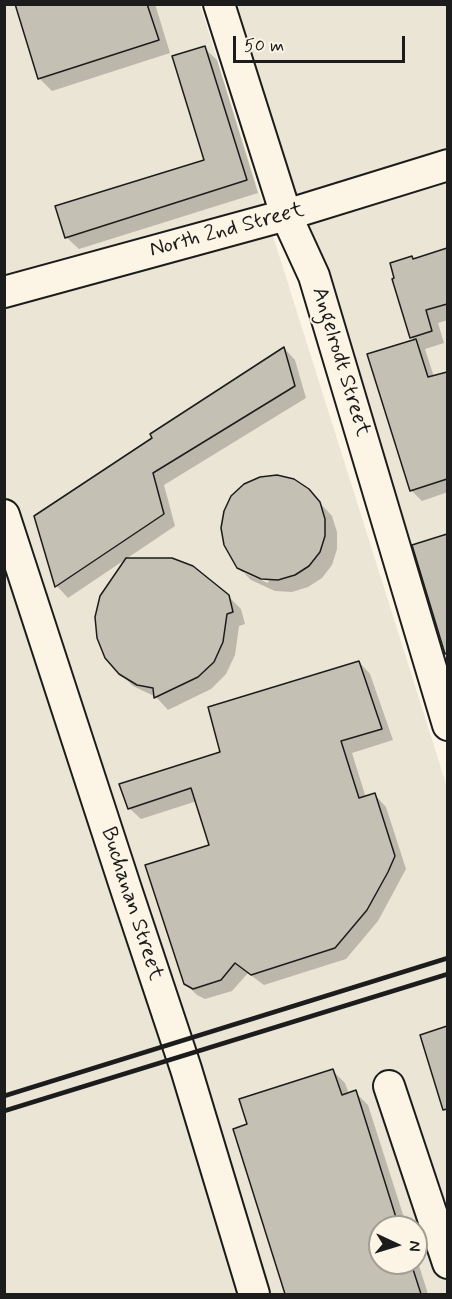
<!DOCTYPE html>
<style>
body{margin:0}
#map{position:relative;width:452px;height:1299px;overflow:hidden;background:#fcf5e5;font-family:Mynerve,sans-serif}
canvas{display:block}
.frame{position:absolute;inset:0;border:6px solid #1c1c1c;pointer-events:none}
.north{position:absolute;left:368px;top:1215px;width:60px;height:60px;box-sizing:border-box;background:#fcf5e5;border:2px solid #a29e95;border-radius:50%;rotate:94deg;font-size:16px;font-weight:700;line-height:24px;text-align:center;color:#1c1c1c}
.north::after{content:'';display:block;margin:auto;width:21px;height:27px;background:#1c1c1c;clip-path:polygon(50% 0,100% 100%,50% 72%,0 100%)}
.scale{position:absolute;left:233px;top:36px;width:172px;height:27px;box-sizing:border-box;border:3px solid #1c1c1c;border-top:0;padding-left:8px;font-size:18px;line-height:21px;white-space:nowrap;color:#1c1c1c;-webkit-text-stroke:4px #fcf5e5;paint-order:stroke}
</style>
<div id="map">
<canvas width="452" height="1299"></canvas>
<div class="frame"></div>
<div class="north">N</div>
<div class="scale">50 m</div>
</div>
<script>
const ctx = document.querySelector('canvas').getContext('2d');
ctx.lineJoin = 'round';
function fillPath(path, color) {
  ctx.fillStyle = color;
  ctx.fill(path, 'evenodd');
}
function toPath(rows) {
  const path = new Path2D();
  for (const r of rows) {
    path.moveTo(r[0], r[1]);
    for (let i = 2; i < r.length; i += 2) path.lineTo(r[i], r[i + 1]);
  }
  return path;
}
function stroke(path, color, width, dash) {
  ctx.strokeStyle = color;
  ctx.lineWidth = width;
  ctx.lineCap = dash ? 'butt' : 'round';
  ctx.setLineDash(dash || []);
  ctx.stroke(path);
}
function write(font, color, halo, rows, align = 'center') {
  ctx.font = font + ' Mynerve,sans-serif';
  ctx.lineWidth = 4.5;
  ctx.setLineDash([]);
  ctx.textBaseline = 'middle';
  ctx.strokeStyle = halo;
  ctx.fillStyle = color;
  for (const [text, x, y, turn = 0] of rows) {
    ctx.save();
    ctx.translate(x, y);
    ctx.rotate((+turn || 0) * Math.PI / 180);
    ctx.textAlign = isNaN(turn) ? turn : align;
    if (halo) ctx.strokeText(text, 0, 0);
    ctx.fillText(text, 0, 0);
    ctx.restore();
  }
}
fillPath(toPath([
 [5,5,200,5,447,787,447,1294,5,1294],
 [380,1227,416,1227,416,1263,380,1263],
 [227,5,447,5,447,691]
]), '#ebe5d6');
fillPath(toPath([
 [16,4,155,4,170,53,52,91,39,78],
 [204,48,217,60,258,193,79,249,66,237,206,161],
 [448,250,448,320,438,323,444,343,425,349,434,377,448,375,448,492,422,501,411,490,415,341,411,337,414,260],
 [284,348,295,360,306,398,164,485,175,526,68,598,57,586,35,517,154,439],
 [308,490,332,516,337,532,337,549,332,565,322,578,308,587,292,592,275,591,251,580,244,573,268,583,269,580,243,569,243,573,238,567],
 [448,536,448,657,414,546],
 [228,596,241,609,245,624,239,626,235,655,226,674,211,689,168,710,156,697,133,686,120,673],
 [359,662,370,674,393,740,352,753,366,798,375,795,386,807,406,869,378,921,346,959,264,985,248,973,232,991,205,999,197,995,185,983,211,846,197,801,141,819,129,808,222,753],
 [448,1027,448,1103,440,1095,422,1036],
 [333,1071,345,1083,349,1094,355,1092,368,1105,407,1227,380,1227,380,1263,416,1263,416,1256,428,1294,287,1294,234,1130,249,1125]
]), '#0003');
const building = toPath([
 [15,4,147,4,159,40,38,79,15,4],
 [205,46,247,180,65,238,55,206,204,160,172,56,205,46],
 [447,248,447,304,426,310,432,331,410,338,392,279,394,278,390,263,412,256,413,259,447,248],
 [416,339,428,377,447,372,447,479,410,491,367,354,416,339],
 [284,347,295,386,153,473,164,514,55,587,34,516,152,438,150,434,284,347],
 [277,475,294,479,309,489,320,502,325,519,325,536,320,552,309,566,295,575,278,580,261,579,237,568,224,545,221,528,224,511,231,496,244,484,260,477,277,475],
 [447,534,447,653,445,654,412,545,447,534],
 [126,558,172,558,193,566,229,595,233,612,227,614,223,642,214,662,198,677,154,698,153,688,137,685,119,674,105,658,97,638,95,617,100,596,126,558],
 [359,661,382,729,341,741,359,798,375,793,395,856,388,872,367,910,335,948,251,975,235,963,221,980,193,989,184,984,145,865,209,845,191,788,128,809,119,784,220,752,208,707,359,661],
 [447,1026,447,1109,443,1110,420,1035,447,1026],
 [333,1069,342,1095,356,1090,399,1227,380,1227,380,1263,411,1263,421,1294,285,1294,233,1129,247,1124,239,1099,333,1069]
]);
fillPath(building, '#c4c0b3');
stroke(building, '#1c1c1c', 1.5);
const minor = toPath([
 [219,4,286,215,314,276,448,725],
 [4,292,286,215,448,165],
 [4,515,127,892,186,1069,254,1294],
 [389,1086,448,1263]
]);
stroke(minor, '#1c1c1c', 34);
stroke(minor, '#fcf5e5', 30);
stroke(toPath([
 [4,1096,448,958],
 [4,1111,448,974]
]), '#1c1c1c', 4.5);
write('22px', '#1c1c1c', '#fcf5e5', [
 ["North 2nd Street",227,231,-15],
 ["Angelrodt Street",340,362,73],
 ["Buchanan Street",131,904,72]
]);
</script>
